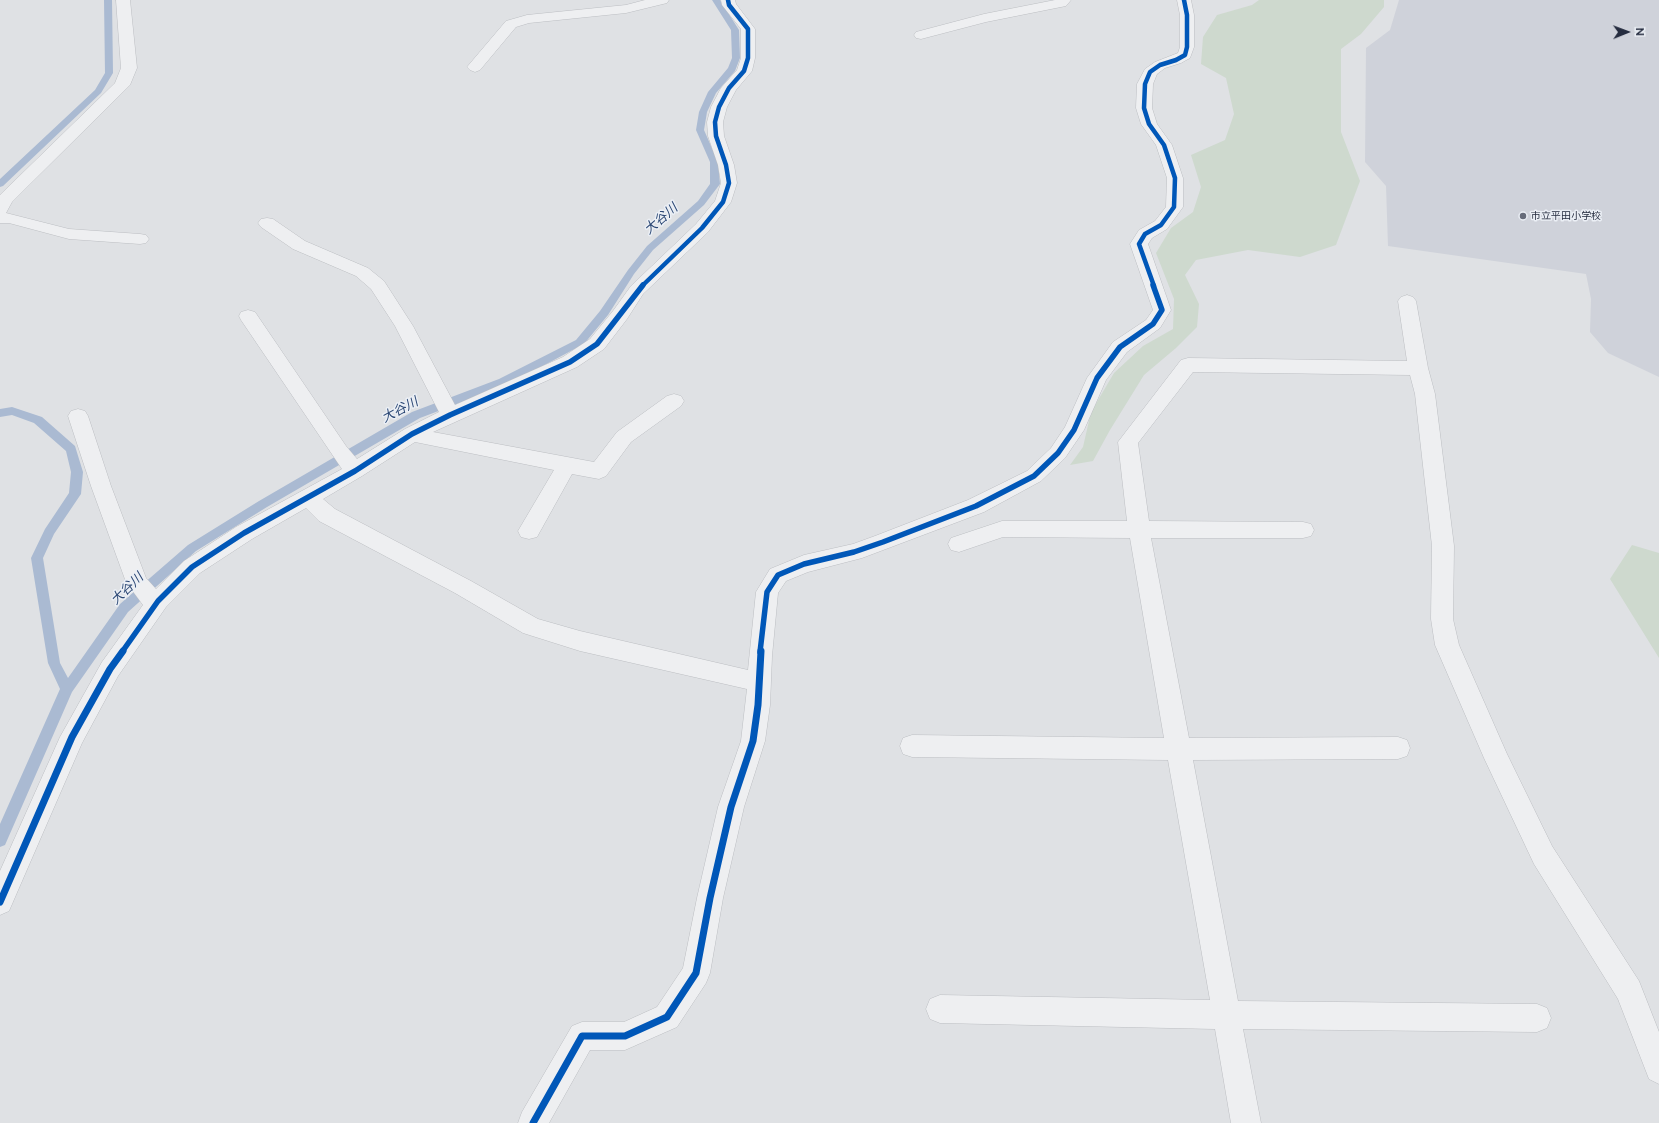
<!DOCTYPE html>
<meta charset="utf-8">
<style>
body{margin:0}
#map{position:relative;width:1659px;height:1123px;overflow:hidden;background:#dfe1e4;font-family:Raleway,sans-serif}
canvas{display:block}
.north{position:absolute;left:1607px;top:12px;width:40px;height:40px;-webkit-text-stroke:3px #ebeff5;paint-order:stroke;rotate:89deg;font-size:11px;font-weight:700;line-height:16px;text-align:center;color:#252c3f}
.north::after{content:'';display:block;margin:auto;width:14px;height:18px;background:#252c3f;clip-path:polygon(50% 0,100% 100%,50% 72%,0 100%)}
</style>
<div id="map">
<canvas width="1659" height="1123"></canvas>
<div class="north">N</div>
</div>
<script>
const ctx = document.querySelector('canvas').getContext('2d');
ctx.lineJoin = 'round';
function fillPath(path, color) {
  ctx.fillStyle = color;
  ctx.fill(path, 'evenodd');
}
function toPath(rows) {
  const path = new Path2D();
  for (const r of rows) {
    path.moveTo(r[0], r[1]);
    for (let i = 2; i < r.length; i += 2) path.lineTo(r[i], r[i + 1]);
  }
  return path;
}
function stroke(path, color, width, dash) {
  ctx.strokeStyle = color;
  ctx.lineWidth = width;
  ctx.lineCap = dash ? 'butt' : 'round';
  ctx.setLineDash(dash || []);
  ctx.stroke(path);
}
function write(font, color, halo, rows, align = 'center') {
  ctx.font = font + ' Raleway,"Noto Sans JP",sans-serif';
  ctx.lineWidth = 3;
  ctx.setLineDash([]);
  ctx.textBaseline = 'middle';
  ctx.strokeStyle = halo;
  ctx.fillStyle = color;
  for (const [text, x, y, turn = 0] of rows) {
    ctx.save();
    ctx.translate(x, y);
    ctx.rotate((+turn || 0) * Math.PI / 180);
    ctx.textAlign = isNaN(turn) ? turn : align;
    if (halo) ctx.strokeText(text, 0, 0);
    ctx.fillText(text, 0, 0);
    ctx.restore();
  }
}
fillPath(toPath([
 [1399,0,1659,0,1659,377,1608,353,1590,332,1591,299,1586,274,1388,246,1386,186,1365,162,1366,48,1390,30]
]), '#cfd2da');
fillPath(toPath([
 [1259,0,1384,0,1384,7,1361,34,1341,49,1341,132,1360,181,1336,245,1300,257,1248,250,1196,260,1185,275,1199,304,1197,327,1176,348,1144,375,1110,430,1093,461,1070,465,1083,447,1091,412,1114,373,1143,346,1173,329,1174,299,1156,253,1171,228,1193,212,1201,187,1191,155,1225,140,1234,114,1226,78,1201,64,1203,37,1217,15,1252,5],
 [1632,545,1659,553,1659,658,1610,579]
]), '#ced9ce');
fillPath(toPath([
 [104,0,112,0,113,73,101,93,3,186,0,187,0,179,95,90,105,73,104,0],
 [712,0,720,0,739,30,740,58,735,71,716,93,707,112,704,130,718,162,720,184,704,205,653,250,634,274,608,315,584,344,507,385,420,418,267,507,196,551,128,612,72,692,5,845,0,847,0,824,60,689,48,663,31,558,45,529,69,493,71,472,66,451,34,423,12,415,0,417,0,409,12,407,42,417,75,446,83,472,81,494,54,534,43,558,60,663,68,678,120,604,188,545,259,501,412,412,499,379,576,340,600,311,628,270,647,246,698,201,710,184,710,162,696,130,699,112,708,92,728,68,732,58,731,30,712,0]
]), '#aabad2');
const minor = toPath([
 [116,0,130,0,137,68,130,85,29,185,12,202,6,213,69,229,140,234,146,235,149,239,146,243,140,244,69,239,9,223,0,223,0,195,115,83,121,68,116,0],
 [645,0,669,0,667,3,626,13,529,23,516,27,480,70,475,72,470,70,467,67,506,21,527,15,626,5,645,0],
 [721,0,735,0,736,4,755,29,755,58,752,71,736,90,727,107,723,122,724,136,734,165,737,183,731,202,708,232,643,294,627,319,604,349,577,367,433,432,594,462,617,432,667,396,674,394,681,396,684,401,681,406,631,442,606,476,599,479,572,474,537,537,529,539,521,537,518,531,554,470,415,442,362,476,323,499,335,509,471,581,538,619,580,631,748,670,756,592,770,569,804,555,853,544,875,536,968,500,1027,471,1051,448,1065,427,1087,378,1113,342,1146,320,1153,310,1130,244,1139,230,1155,221,1166,207,1167,178,1156,145,1141,124,1136,108,1137,84,1145,69,1155,62,1178,53,1180,47,1180,15,1177,0,1191,0,1194,15,1194,47,1190,58,1181,63,1165,68,1157,74,1153,84,1152,108,1157,124,1172,145,1183,178,1183,207,1167,229,1152,238,1148,244,1171,310,1160,328,1127,352,1106,380,1084,430,1065,458,1041,481,984,512,862,558,808,572,786,581,778,593,772,656,770,705,765,741,744,807,723,898,710,973,706,983,677,1027,625,1050,590,1050,549,1123,518,1123,522,1112,572,1026,582,1022,624,1022,657,1007,683,968,697,898,718,807,741,741,747,689,580,651,523,633,455,593,319,521,306,508,252,539,200,573,166,607,118,676,82,743,9,911,0,915,0,871,60,737,102,662,143,605,126,582,91,486,68,416,71,411,78,409,85,411,88,416,111,486,146,578,156,589,184,561,236,527,342,469,241,320,239,316,241,312,248,310,255,312,346,446,357,459,405,429,439,412,395,326,371,289,356,276,293,249,261,227,258,223,261,219,267,218,273,219,305,241,368,268,384,281,413,326,455,405,563,357,590,339,613,311,631,286,696,224,715,201,721,183,718,165,708,136,707,122,711,107,721,88,737,70,741,58,741,29,722,5,721,0],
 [1055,0,1071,0,1066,6,986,22,921,39,916,38,914,35,916,32,984,14,1055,0],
 [1407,295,1413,297,1416,301,1428,368,1435,394,1454,546,1453,619,1459,645,1507,754,1552,846,1639,981,1659,1032,1659,1084,1649,1079,1618,999,1534,864,1484,758,1435,645,1431,619,1432,546,1415,394,1410,375,1193,372,1138,443,1149,521,1303,522,1311,524,1314,530,1311,536,1303,538,1151,538,1189,738,1398,737,1407,740,1410,748,1407,756,1398,759,1193,760,1238,1001,1537,1004,1547,1008,1551,1018,1547,1028,1537,1032,1243,1029,1261,1123,1231,1123,1215,1029,940,1023,930,1019,926,1009,930,999,940,995,1210,1000,1168,760,912,757,903,754,900,746,903,738,912,735,1164,738,1130,538,1003,537,959,552,951,550,948,544,951,538,1002,521,1127,521,1118,442,1181,360,1188,358,1407,361,1398,301,1401,297,1407,295]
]);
stroke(minor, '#bcbec2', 1);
fillPath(minor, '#eeeff1');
stroke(toPath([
 [642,286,702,228,723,202,729,183,726,165,716,136,715,122,719,107,729,88,744,71,748,58,748,29,729,5,728,0],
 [1154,286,1139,244,1145,234,1161,225,1174,207,1175,178,1164,145,1149,124,1144,108,1145,84,1150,72,1160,65,1176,60,1185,55,1187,47,1187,15,1184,0]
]), '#0057b8', 4.5);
stroke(toPath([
 [122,652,158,601,192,567,244,533,355,471,412,434,450,415,570,362,597,344,643,285],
 [760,652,767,592,778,575,804,564,854,552,883,542,976,506,1034,476,1058,453,1074,430,1097,378,1120,347,1153,324,1162,310,1153,285]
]), '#0057b8', 5.5);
stroke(toPath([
 [0,902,72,737,110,669,123,651],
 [533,1123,582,1036,625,1036,667,1017,696,973,710,898,731,807,753,741,758,705,761,651]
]), '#0057b8', 7);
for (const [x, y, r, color] of [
 [1523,216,4,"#666b79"]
]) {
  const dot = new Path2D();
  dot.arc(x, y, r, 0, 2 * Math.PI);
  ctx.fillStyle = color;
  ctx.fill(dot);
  stroke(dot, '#ebeff5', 1.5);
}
write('10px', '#252c3f', '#ebeff5', [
 ["市立平田小学校",1531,216]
], 'left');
write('italic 13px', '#2c4875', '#ebeff5', [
 ["大谷川",661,219,-41],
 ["大谷川",400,410,-28],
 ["大谷川",127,589,-44]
]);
</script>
